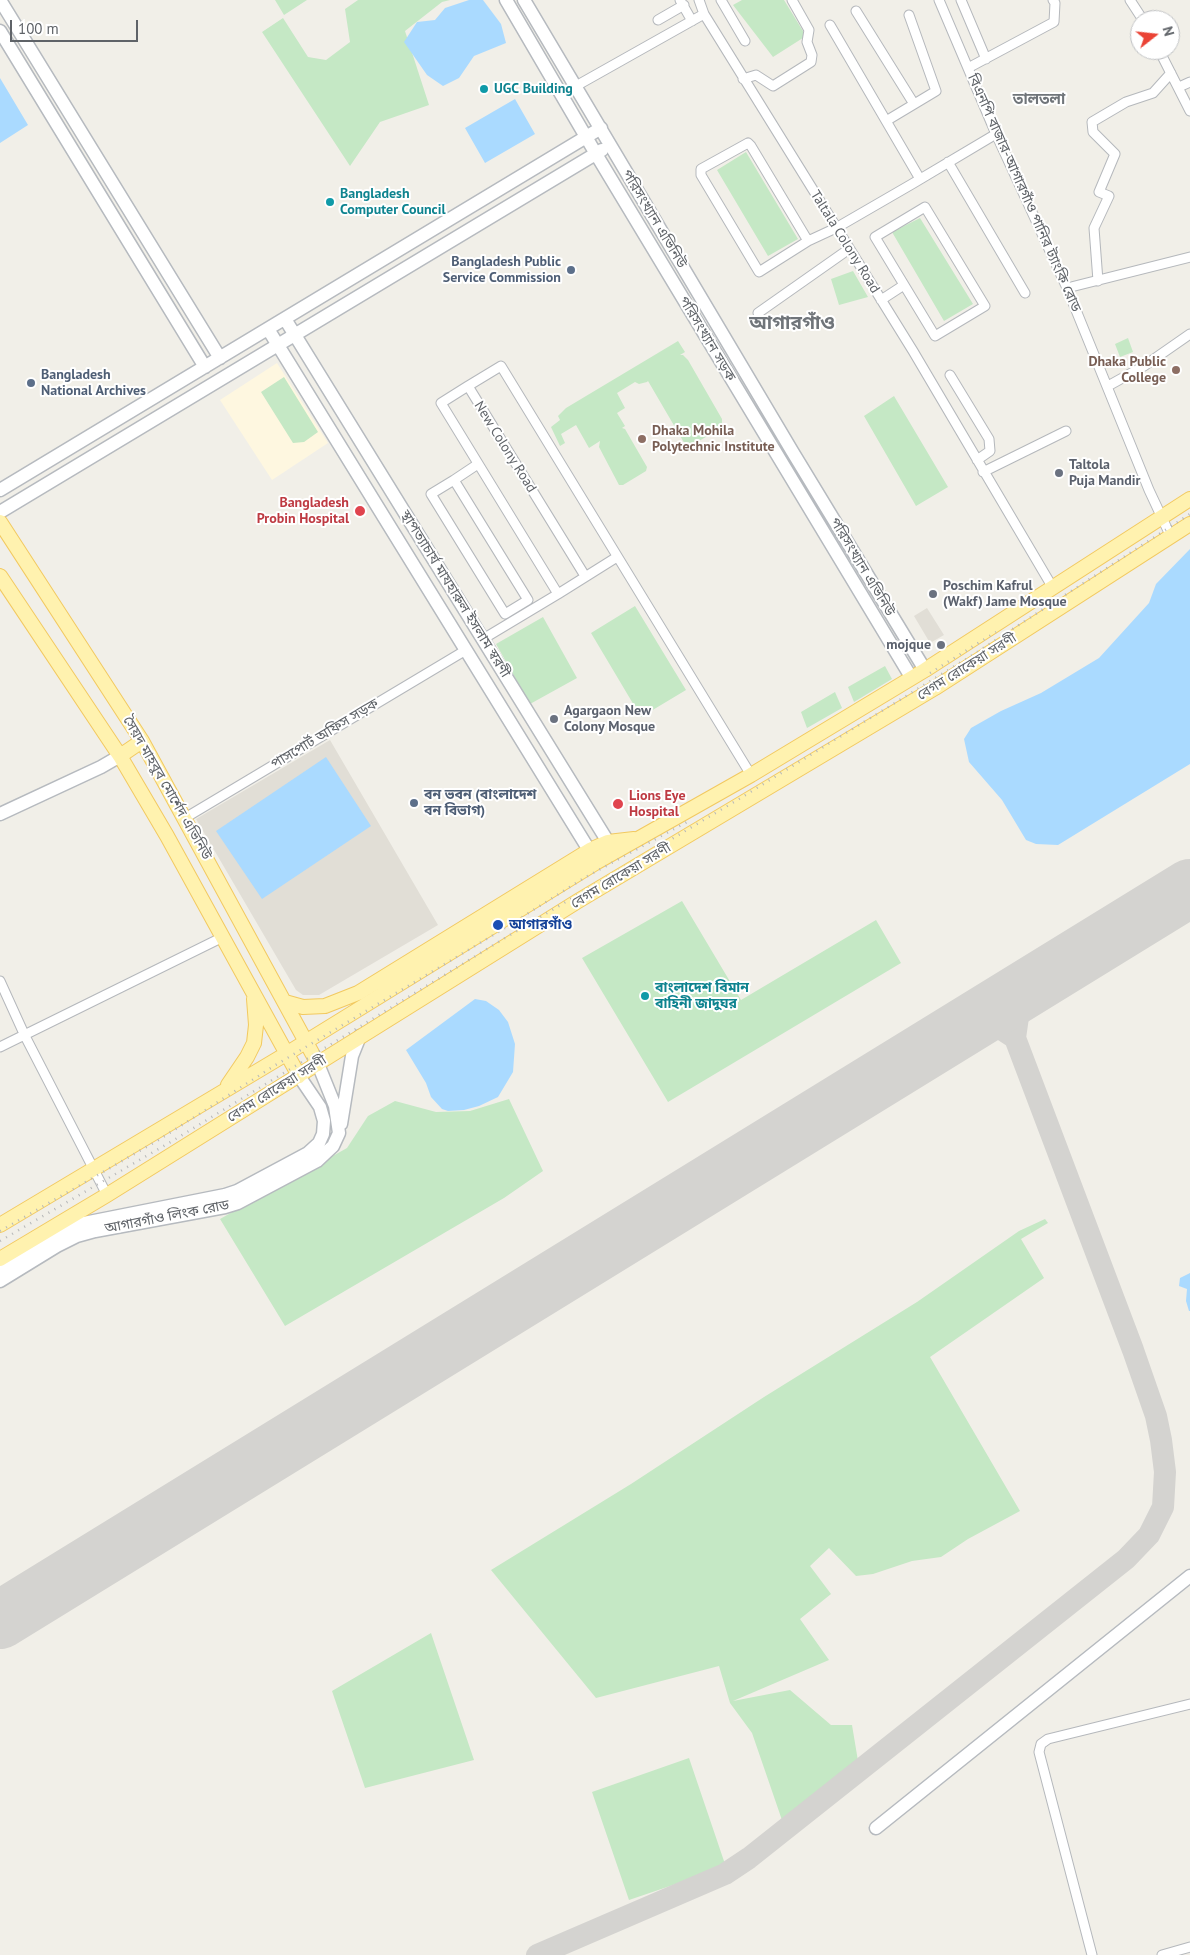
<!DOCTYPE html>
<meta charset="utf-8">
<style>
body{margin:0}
#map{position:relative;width:1190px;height:1955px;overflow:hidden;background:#f1efe8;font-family:"PT Sans",sans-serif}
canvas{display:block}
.north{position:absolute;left:1130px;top:10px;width:50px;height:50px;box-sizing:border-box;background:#fff;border:1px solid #bfc1c3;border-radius:50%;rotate:74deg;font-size:14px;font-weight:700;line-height:20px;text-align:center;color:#5f6368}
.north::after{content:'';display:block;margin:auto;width:18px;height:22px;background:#ea4335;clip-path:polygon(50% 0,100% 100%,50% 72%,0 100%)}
.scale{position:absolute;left:10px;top:20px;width:128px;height:22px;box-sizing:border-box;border:2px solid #5f6368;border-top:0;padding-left:6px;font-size:15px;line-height:18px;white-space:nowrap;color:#5f6368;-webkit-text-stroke:4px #fff;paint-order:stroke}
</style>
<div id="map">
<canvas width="1190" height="1955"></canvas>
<div class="north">N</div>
<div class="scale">100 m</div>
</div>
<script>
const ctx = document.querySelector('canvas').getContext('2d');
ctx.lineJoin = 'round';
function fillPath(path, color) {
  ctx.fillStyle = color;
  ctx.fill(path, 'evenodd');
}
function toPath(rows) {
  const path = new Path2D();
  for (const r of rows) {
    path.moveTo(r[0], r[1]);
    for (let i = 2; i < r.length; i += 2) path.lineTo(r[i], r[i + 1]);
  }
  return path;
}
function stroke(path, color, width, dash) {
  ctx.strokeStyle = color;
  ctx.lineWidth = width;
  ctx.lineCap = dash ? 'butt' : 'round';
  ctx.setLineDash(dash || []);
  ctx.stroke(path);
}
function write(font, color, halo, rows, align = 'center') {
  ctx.font = font + ' "PT Sans","Noto Sans Bengali",sans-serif';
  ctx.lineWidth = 4;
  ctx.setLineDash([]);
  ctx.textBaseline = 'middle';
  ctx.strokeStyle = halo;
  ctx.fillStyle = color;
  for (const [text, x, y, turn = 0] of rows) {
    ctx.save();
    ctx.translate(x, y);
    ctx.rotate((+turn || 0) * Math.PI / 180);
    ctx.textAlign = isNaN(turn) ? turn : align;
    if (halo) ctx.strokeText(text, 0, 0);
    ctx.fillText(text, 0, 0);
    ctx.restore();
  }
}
fillPath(toPath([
 [277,363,328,443,272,480,220,400]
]), '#fef7e0');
fillPath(toPath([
 [927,608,944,635,930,643,914,616],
 [330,740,438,925,319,995,303,995,296,990,196,819]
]), '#e1ded6');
fillPath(toPath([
 [275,0,307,0,284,15],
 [358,0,450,0,442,2,405,31,429,105,380,122,350,166,262,32,283,18,308,57,326,60,350,42,345,9],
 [742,0,784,0,806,36,773,57,733,5],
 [746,152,798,239,768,256,717,170],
 [920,218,973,304,944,321,892,232],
 [853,271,868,297,839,305,831,279],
 [1128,338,1133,352,1120,357,1115,344],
 [678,341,685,352,680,355,683,355,688,360,722,419,722,424,718,430,692,445,686,446,648,381,647,382,639,384,635,382,617,393,625,408,617,413,625,426,622,428,625,429,647,467,646,471,623,485,619,485,599,447,600,441,589,448,576,425,561,434,565,443,560,446,551,427,560,420,558,416,566,408],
 [284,377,318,432,304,442,293,443,261,392],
 [894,396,948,487,916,506,864,416],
 [635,606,686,690,641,717,591,633],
 [543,617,577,678,530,704,496,644],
 [885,666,892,679,854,702,848,687],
 [835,692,842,708,807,728,801,712],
 [682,901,741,1000,876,920,901,963,668,1102,582,958],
 [509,1099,543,1171,504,1198,285,1326,220,1219,347,1148,368,1116,395,1101,436,1112,470,1111],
 [1045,1219,1048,1223,1021,1239,1044,1278,930,1357,1020,1511,968,1539,941,1557,912,1561,873,1574,856,1576,829,1548,810,1566,831,1594,800,1619,829,1660,733,1701,790,1690,831,1725,852,1725,858,1761,783,1823,752,1733,730,1703,719,1666,596,1698,491,1570,631,1484,764,1397,917,1302,1019,1231],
 [431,1633,474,1760,365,1788,332,1691],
 [689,1758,726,1867,629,1900,592,1792]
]), '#c5e8c5');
fillPath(toPath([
 [469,0,483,0,501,24,506,43,474,56,459,78,443,86,427,75,404,42,417,22,435,20,445,8],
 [0,78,28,125,0,143],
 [515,99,535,134,485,163,465,128],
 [1190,549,1190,764,1058,845,1036,844,1026,840,1002,800,969,762,964,739,971,728,1001,711,1041,693,1099,658,1149,603,1156,584],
 [326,757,371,826,262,899,216,831],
 [475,999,486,1001,499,1010,508,1022,515,1044,513,1072,498,1097,479,1106,464,1110,448,1111,442,1109,431,1097,426,1083,406,1050],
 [1190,1273,1190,1311,1189,1311,1186,1301,1187,1289,1179,1286,1180,1278]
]), '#aadaff');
stroke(toPath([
 [1015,1038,1018,1017,1025,996,1032,985],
 [537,1955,725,1874,749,1858,1126,1559,1149,1535,1163,1507,1165,1472,1161,1440,1156,1416,1133,1350,1015,1038,995,1025,984,1023,971,1023]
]), '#d4d3d0', 22);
stroke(toPath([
 [0,1620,1190,888]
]), '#d4d3d0', 58);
const street = toPath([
 [680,0,692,21],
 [721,0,745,41],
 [939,0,996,134,1067,288,1149,490,1171,537],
 [961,0,986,59],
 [1130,0,1143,20],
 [856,11,914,104],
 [704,14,913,351,1053,588],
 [658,20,684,5],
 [830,25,920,179],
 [1159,50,1190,111],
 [968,68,1054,22,1055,3,1053,0],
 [743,79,756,75,773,86,811,62,812,55,807,42,809,30,792,0],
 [576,86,704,14,699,0],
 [1179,87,1190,82],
 [886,121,936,91,909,15],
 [948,162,1025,293],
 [925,207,985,306,935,336,875,237,925,207],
 [808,241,751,146,748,143,701,169,701,175,759,272,808,241,836,228,912,184,996,134],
 [1098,281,1094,228,1109,196,1099,192,1115,154,1093,132,1092,122,1126,102,1153,93,1171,73],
 [1067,288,1190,257],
 [881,300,904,285],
 [758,313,849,249],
 [950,375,989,439,990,451,977,460],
 [1108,386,1144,366,1190,334],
 [983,472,1066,431],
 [454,480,431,494,505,614,528,600,454,480,478,464],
 [558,594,617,557],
 [483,639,558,594,441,403,468,386,585,576,468,386,501,366,751,775],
 [185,818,466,650],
 [0,981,25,1036,107,1195],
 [0,1047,223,937],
 [1092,1955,1039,1752,1041,1744,1048,1739,1190,1704],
 [1162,1955,1190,1947]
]);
const secondary = toPath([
 [0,0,220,358],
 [506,0,596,154,911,677],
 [524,0,792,451,925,670],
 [0,31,205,367],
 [285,319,613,850],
 [268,329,594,858],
 [0,490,601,128],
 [0,512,602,150],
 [0,814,101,767,120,756],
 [341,1124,352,1056,360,1036],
 [0,1269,73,1227,84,1223,225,1195,237,1191,308,1153,319,1143,323,1134,324,1121,320,1107,299,1076],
 [0,1281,57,1246,77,1236,95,1231,225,1207,238,1203,317,1161,333,1146,339,1133,335,1106,318,1064],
 [876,1828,1190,1576]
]);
const primary = toPath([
 [0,522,142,741,318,1064],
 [0,576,120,756,167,836,299,1076],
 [120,756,142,741],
 [285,1002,303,1007,325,1006,358,993,590,850,608,842,634,839],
 [228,1085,247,1057,254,1043,256,1025,254,999],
 [0,1225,286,1054,597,862,751,775,925,670,1190,499],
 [0,1259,107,1195,578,901,935,688,1190,524]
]);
stroke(street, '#b5b8bc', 11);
stroke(secondary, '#b6babf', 15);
stroke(primary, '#f2c960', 16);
stroke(street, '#fff', 9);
stroke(secondary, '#fff', 12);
stroke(primary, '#fff2af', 14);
stroke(toPath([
 [930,673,996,632],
 [0,1231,157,1141,274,1066,500,931,584,878,687,822],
 [0,1241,174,1140,505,938,739,799,971,656,1190,514]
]), '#b6b7b8', 2.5, [1, 6]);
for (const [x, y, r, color] of [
 [484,89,5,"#0f9aa8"],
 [330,202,5,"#0f9aa8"],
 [571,270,5,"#5c6f8a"],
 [1176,370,5,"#8d6e63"],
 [31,383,5,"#5c6f8a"],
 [642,439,5,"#8d6e63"],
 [1059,473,5,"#6b7280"],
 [360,511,6,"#e0444e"],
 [933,594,5,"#6b7280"],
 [941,645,5,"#6b7280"],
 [554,719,5,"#6b7280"],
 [414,803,5,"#5c6f8a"],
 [618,804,6,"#e0444e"],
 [498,925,6,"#1a4fb4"],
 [645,996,5,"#0f9aa8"]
]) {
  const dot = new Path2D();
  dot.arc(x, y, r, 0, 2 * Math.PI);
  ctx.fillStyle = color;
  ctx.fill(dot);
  stroke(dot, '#fff', 2);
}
write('bold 14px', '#0d838f', '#fff', [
 ["UGC Building",494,89],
 ["Bangladesh",340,194],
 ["Computer Council",340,210],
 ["বাংলাদেশ বিমান",655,988],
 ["বাহিনী জাদুঘর",655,1004]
], 'left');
write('14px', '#5f6368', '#fff', [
 ["বিএনপি বাজার-আগারগাঁও পানির ট্যাংকি রোড",1024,193,66],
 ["পরিসংখ্যান এভিনিউ",654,219,59],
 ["Taltala Colony Road",845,242,58],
 ["পরিসংখ্যান সড়ক",707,339,59],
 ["New Colony Road",505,447,58],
 ["পরিসংখ্যান এভিনিউ",862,567,59],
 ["স্থাপত্যাচার্য মাযহারুল ইসলাম স্বরণী",455,594,58],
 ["বেগম রোকেয়া সরণী",967,667,-32],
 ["পাসপোর্ট অফিস সড়ক",325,734,-31],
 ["সৈয়দ মাহবুব মোর্শেদ এভিনিউ",167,788,60],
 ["বেগম রোকেয়া সরণী",621,876,-31],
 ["বেগম রোকেয়া সরণী",277,1089,-32],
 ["আগারগাঁও লিংক রোড",167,1217,-11]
]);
write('bold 14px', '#4e5e75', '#fff', [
 ["Bangladesh Public",561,262,"right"],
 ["Service Commission",561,278,"right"],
 ["Bangladesh",41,375],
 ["National Archives",41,391],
 ["বন ভবন (বাংলাদেশ",424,795],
 ["বন বিভাগ)",424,811]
], 'left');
write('bold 14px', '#785e54', '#fff', [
 ["Dhaka Public",1166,362],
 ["College",1166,378],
 ["Dhaka Mohila",652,431,"left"],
 ["Polytechnic Institute",652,447,"left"]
], 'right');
write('bold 14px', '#5b616d', '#fff', [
 ["Taltola",1069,465],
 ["Puja Mandir",1069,481],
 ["Poschim Kafrul",943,586],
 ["(Wakf) Jame Mosque",943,602],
 ["mojque",931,645,"right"],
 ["Agargaon New",564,711],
 ["Colony Mosque",564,727]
], 'left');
write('bold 14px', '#be3a42', '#fff', [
 ["Bangladesh",349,503],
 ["Probin Hospital",349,519],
 ["Lions Eye",629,796,"left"],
 ["Hospital",629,812,"left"]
], 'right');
write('bold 14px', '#164399', '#fff', [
 ["আগারগাঁও",509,925]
], 'left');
write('bold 15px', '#70757a', '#fff', [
 ["তালতলা",1039,100]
]);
write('bold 19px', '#70757a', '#fff', [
 ["আগারগাঁও",792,324]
]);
</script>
